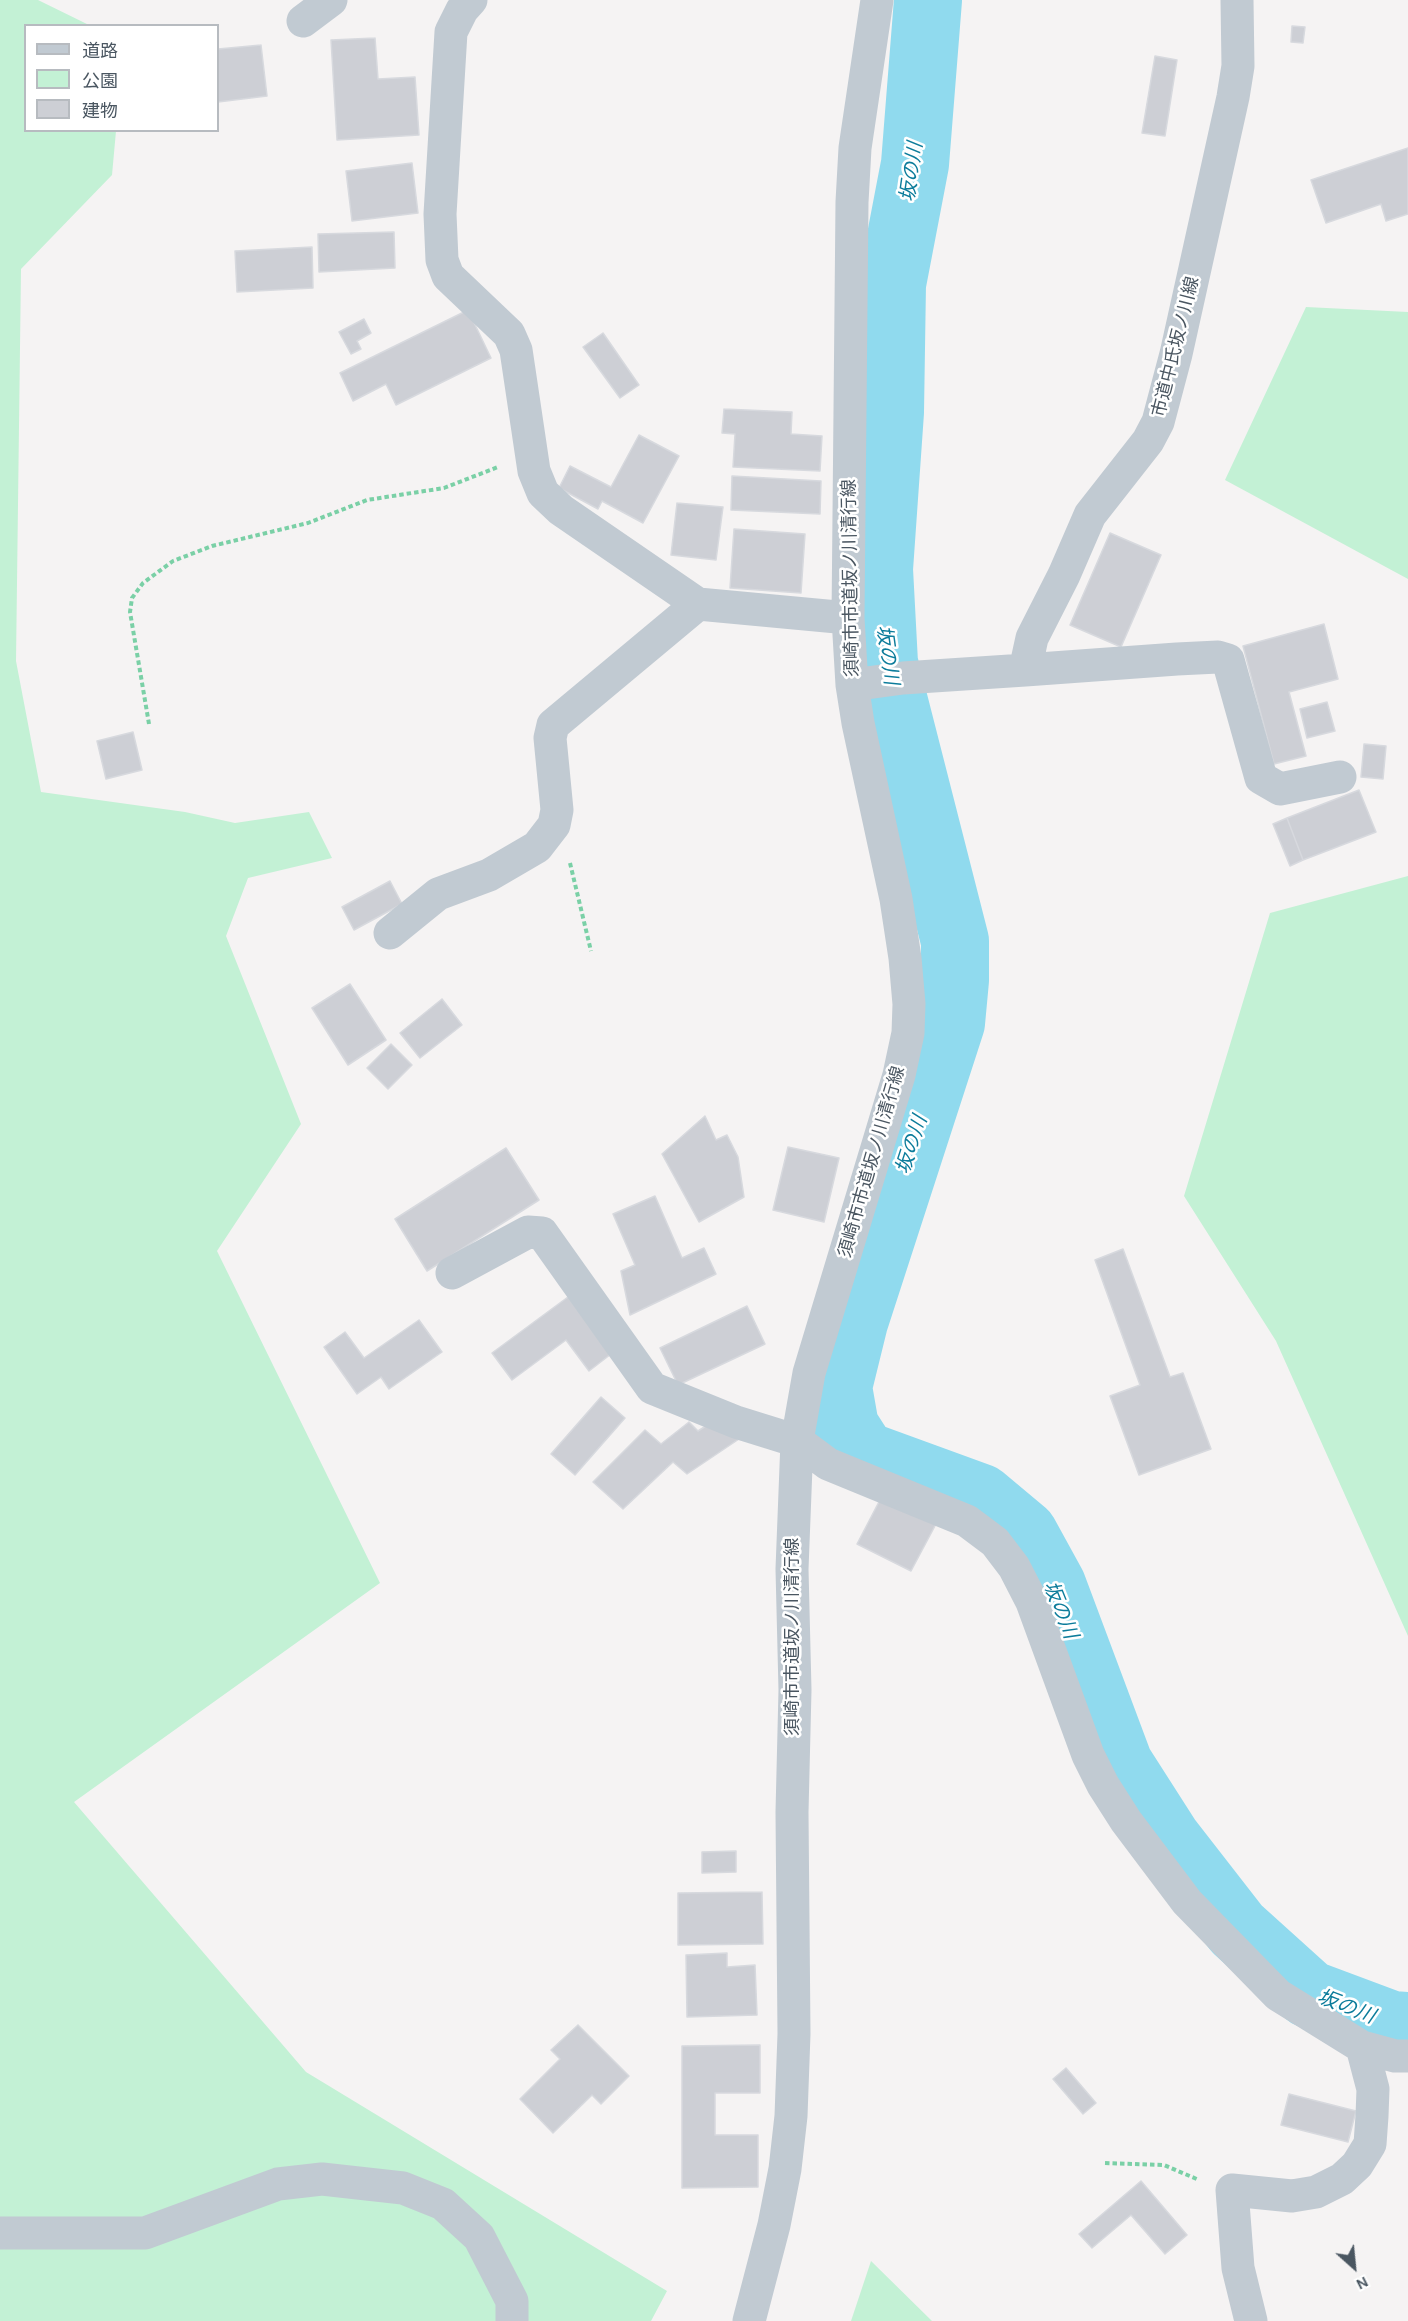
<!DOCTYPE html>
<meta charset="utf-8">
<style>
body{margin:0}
#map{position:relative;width:1408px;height:2321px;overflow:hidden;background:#f5f3f3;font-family:Karla,"Noto Sans JP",sans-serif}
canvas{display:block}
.legend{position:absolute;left:24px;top:24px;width:195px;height:108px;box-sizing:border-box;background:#fff;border:2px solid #b7bbc0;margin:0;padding:8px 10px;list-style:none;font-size:18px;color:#4a5661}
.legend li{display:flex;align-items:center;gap:12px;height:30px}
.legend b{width:30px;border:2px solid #b7bbc0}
.north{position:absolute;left:1324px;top:2237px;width:60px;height:60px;-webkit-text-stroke:4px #fff;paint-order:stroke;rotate:153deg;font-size:16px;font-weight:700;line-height:24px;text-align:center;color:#4a5661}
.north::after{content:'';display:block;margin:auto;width:21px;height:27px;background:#4a5661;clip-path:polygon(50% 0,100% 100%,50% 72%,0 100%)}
</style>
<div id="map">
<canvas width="1408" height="2321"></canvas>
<ul class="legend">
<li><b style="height:8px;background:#c1cad2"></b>道路</li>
<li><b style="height:16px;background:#c3f1d5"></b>公園</li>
<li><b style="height:16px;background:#cdcfd5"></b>建物</li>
</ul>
<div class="north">N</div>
</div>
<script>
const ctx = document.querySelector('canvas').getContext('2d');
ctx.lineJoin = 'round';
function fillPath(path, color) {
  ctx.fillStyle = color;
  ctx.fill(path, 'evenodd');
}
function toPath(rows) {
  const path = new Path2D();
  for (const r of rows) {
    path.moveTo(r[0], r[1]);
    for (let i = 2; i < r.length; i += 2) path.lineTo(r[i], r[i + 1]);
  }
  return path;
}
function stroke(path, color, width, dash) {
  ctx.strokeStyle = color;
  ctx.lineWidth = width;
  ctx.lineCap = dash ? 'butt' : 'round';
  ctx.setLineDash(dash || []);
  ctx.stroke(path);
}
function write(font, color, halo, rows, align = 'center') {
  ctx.font = font + ' Karla,"Noto Sans JP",sans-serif';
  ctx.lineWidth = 5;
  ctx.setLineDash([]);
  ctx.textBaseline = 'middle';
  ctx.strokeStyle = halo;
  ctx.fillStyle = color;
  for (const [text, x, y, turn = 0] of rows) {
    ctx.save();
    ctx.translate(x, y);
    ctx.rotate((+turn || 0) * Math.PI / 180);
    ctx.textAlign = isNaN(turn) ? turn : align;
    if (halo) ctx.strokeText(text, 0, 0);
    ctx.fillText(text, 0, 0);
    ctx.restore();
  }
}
fillPath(toPath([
 [0,0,38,0,89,25,26,26,26,130,116,131,112,175,21,269,16,661,41,792,185,812,235,823,309,812,332,858,248,878,226,936,301,1124,217,1251,380,1583,74,1802,306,2072,667,2291,651,2321,0,2321],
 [1306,307,1408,312,1408,579,1225,480],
 [1408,876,1408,1636,1276,1341,1184,1196,1270,913],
 [871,2261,932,2321,851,2321]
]), '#c3f1d5');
stroke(toPath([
 [928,0,915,164,892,284,890,412,879,569,884,663,955,941,955,980,951,1023,854,1322,838,1387,845,1427,863,1455,981,1498,1024,1534,1052,1585,1119,1764,1167,1839,1237,1929,1309,1994,1392,2025,1408,2026]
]), '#90daee', 68);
const building = toPath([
 [1292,26,1305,27,1303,43,1291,42,1292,26],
 [375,38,378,79,415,77,419,135,337,140,331,40,375,38],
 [261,45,267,96,218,102,218,49,261,45],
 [1155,56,1177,60,1165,136,1142,133,1155,56],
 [1408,148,1408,214,1386,221,1381,204,1326,223,1311,180,1408,148],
 [412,163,418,213,352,221,346,171,412,163],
 [394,232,395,268,319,272,318,234,394,232],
 [312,247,313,288,237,292,235,251,312,247],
 [468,310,491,358,396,405,386,384,353,401,340,373,468,310],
 [364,319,371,333,357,341,361,349,351,354,339,332,364,319],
 [603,333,639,385,620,398,583,347,603,333],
 [724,409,792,412,791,434,822,436,820,471,733,467,735,434,722,433,724,409],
 [639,435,679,456,643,523,602,501,598,509,559,488,570,466,611,487,639,435],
 [732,476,821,481,820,514,731,510,732,476],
 [677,503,723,507,716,560,671,555,677,503],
 [734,529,805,534,801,593,730,588,734,529],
 [1110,533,1161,555,1121,647,1070,625,1110,533],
 [1324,624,1338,679,1289,692,1306,756,1274,764,1243,646,1324,624],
 [1327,702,1335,731,1307,738,1300,709,1327,702],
 [133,732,142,770,106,779,97,741,133,732],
 [1364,744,1386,746,1383,779,1361,777,1364,744],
 [1359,790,1376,832,1303,860,1287,818,1359,790],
 [1287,818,1303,860,1290,866,1273,824,1287,818],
 [390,881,402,904,354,930,342,907,390,881],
 [350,984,386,1040,348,1065,312,1008,350,984],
 [442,999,462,1025,420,1058,400,1033,442,999],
 [391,1044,412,1065,388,1089,367,1068,391,1044],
 [705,1116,716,1140,727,1135,738,1157,744,1197,699,1222,662,1154,705,1116],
 [788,1147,839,1158,824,1222,773,1210,788,1147],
 [506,1148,539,1200,427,1271,395,1219,506,1148],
 [655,1196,682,1258,704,1248,716,1274,630,1315,621,1271,635,1265,613,1214,655,1196],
 [1123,1249,1170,1377,1183,1373,1211,1449,1139,1475,1110,1396,1140,1385,1095,1260,1123,1249],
 [572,1294,615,1351,589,1371,566,1340,512,1380,492,1353,572,1294],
 [747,1306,765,1344,678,1385,660,1348,747,1306],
 [419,1320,442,1352,389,1389,381,1377,357,1394,324,1347,345,1332,364,1358,419,1320],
 [601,1397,625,1418,575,1475,551,1454,601,1397],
 [689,1422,698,1431,712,1422,745,1435,687,1474,673,1462,623,1509,593,1482,645,1430,661,1444,689,1422],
 [882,1496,936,1524,911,1571,857,1544,882,1496],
 [736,1851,736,1872,702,1873,702,1852,736,1851],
 [762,1892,763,1944,678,1945,678,1893,762,1892],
 [727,1953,727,1967,755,1965,757,2015,687,2017,686,1955,727,1953],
 [578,2025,629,2076,601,2104,592,2095,553,2133,520,2099,560,2059,551,2050,578,2025],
 [760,2045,760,2093,715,2093,715,2135,758,2135,758,2187,682,2188,682,2046,760,2045],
 [1066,2068,1096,2103,1083,2114,1053,2079,1066,2068],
 [1289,2094,1356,2111,1348,2142,1281,2125,1289,2094],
 [1141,2181,1187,2235,1165,2254,1131,2215,1092,2248,1079,2234,1141,2181]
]);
fillPath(building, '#cdcfd5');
stroke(building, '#d7d9de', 1.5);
stroke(toPath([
 [149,724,130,612,132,598,143,583,173,561,212,546,308,523,367,500,444,488,498,467],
 [570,863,591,951],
 [1105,2163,1164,2165,1199,2180]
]), '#7ad0a6', 4, [4.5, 3]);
stroke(toPath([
 [471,0,462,10,451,32,440,214,442,260,448,276,509,334,516,350,534,471,543,493,561,510,698,604,848,618],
 [303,21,331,0],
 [1025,670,1177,659,1218,657,1228,660,1261,778,1280,789,1340,777],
 [852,685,903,678,1025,670,1032,638,1064,575,1090,515,1148,441,1158,422,1176,354,1233,97,1238,66,1237,0],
 [390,933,438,894,489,875,537,847,554,825,557,810,550,738,553,725,698,604],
 [452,1273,528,1232,542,1233,652,1388,736,1422,797,1441,828,1464,967,1521,995,1542,1014,1567,1032,1602,1088,1755,1103,1785,1126,1821,1187,1902,1278,1995,1362,2047,1395,2056,1408,2056],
 [0,2233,145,2233,278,2184,322,2179,403,2188,443,2204,479,2237,512,2301,512,2321],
 [749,2321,774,2225,785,2169,791,2116,794,2034,792,1812,795,1690,792,1569,797,1441,809,1373,899,1075,908,1033,909,1004,905,958,896,899,858,723,852,685,848,618,852,202,855,148,877,0],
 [1251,2321,1238,2268,1232,2190,1292,2196,1316,2192,1342,2179,1357,2165,1370,2144,1372,2116,1373,2089,1362,2047]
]), '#c1cad2', 33);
write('18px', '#4a5661', '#fff', [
 ["市道中氏坂ノ川線",1176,347,-76],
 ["須崎市市道坂ノ川清行線",851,578,-91],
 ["須崎市市道坂ノ川清行線",872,1162,-74],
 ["須崎市市道坂ノ川清行線",793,1637,-90]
]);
write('italic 20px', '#0c7c9b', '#fff', [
 ["坂の川",912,172,-82],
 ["坂の川",887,655,82],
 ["坂の川",912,1145,-72],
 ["坂の川",1060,1610,68],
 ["坂の川",1346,2007,21]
]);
</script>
